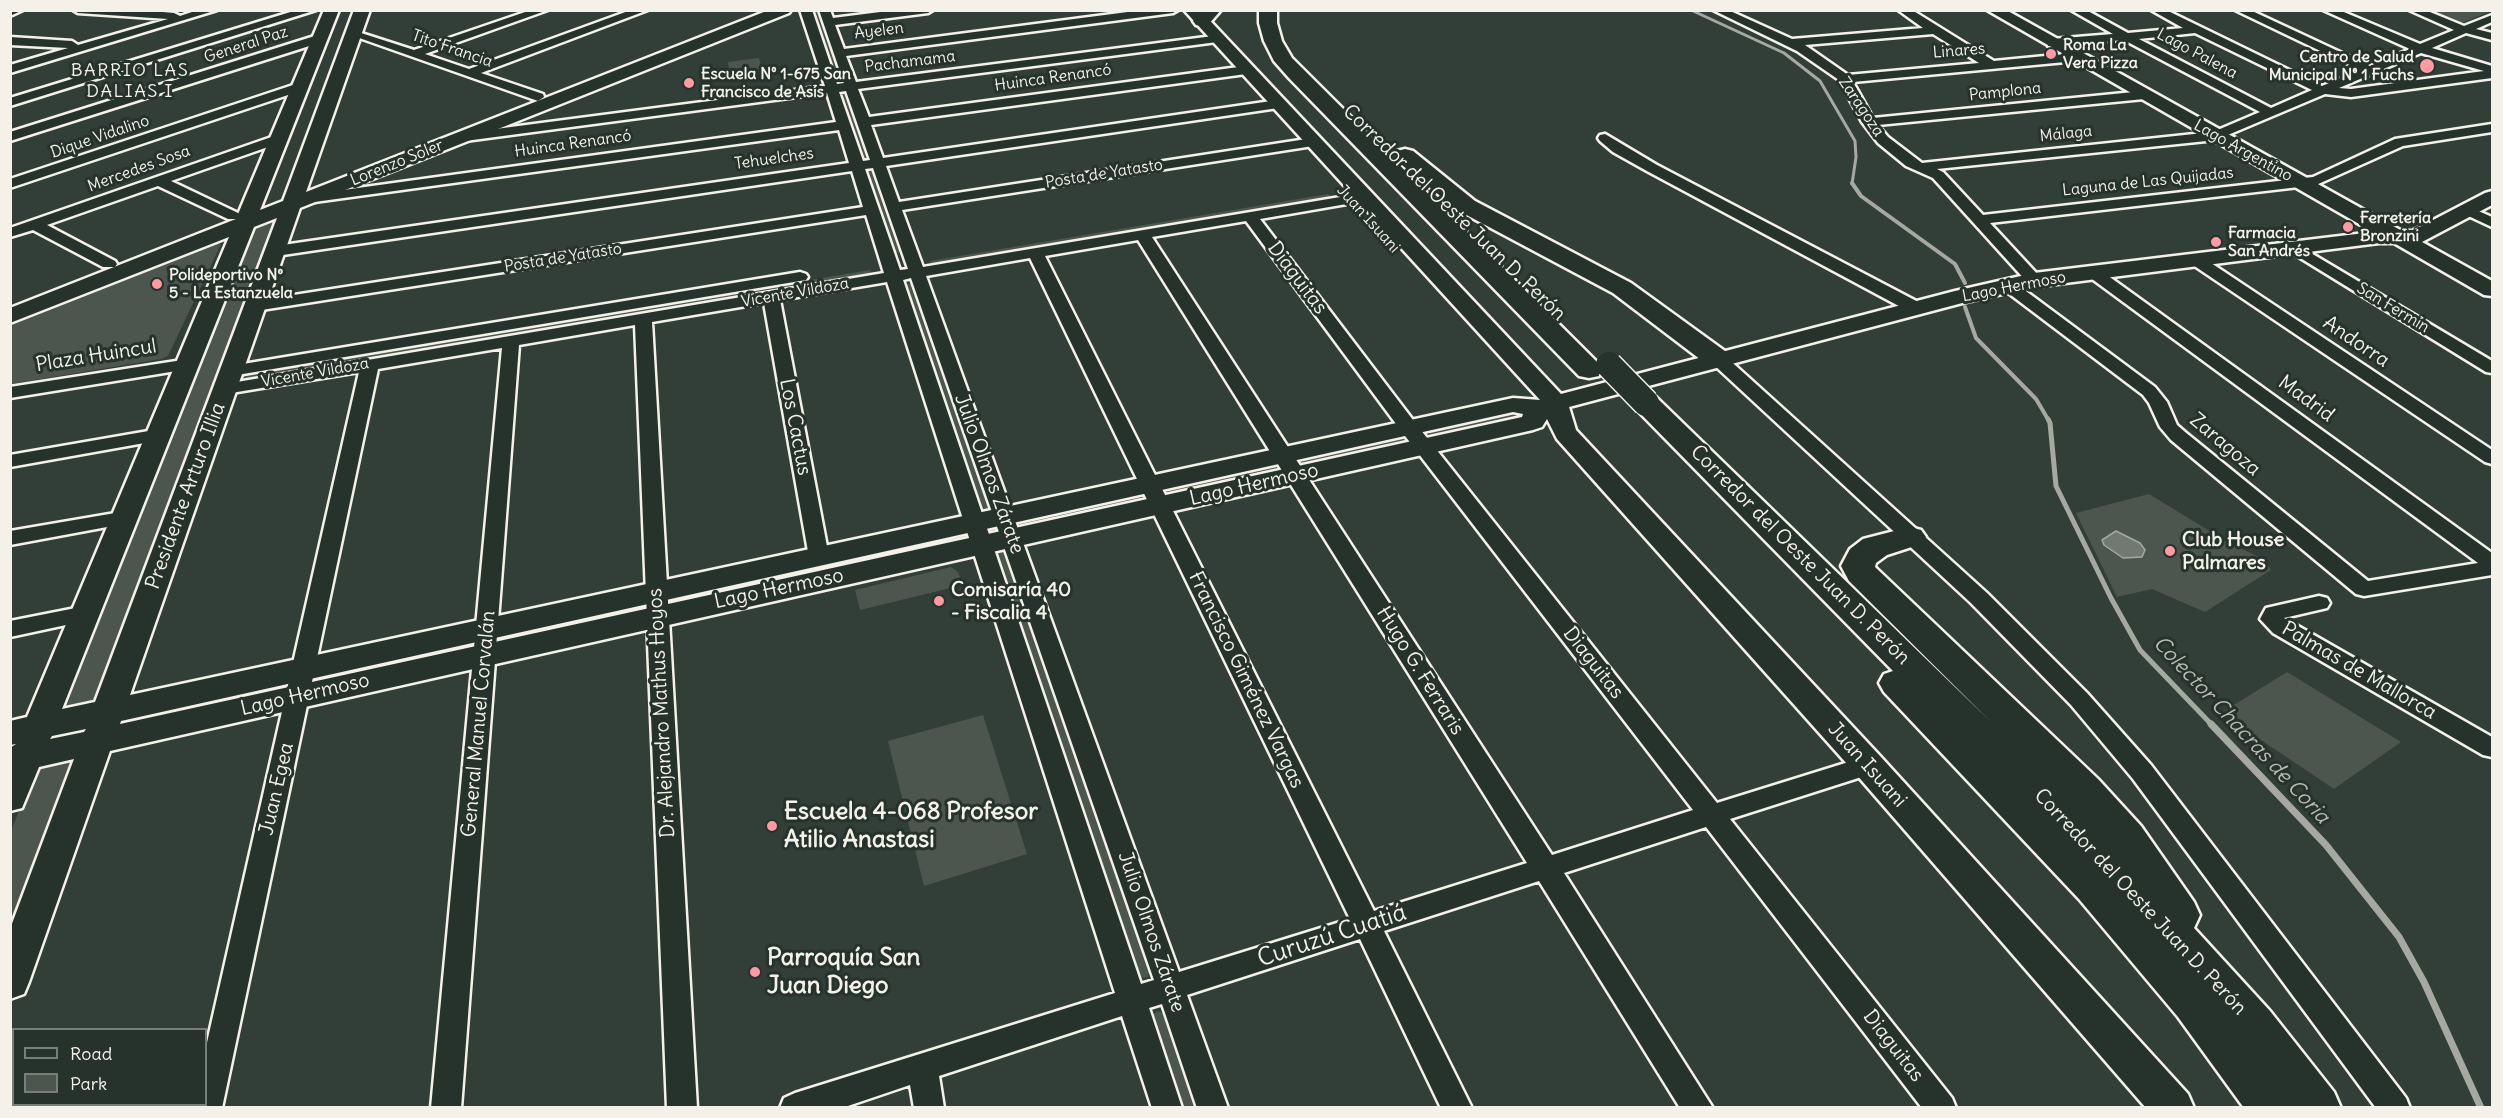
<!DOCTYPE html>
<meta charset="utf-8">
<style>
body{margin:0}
#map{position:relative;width:2503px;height:1118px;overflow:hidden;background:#323e38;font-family:Delius,sans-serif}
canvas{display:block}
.frame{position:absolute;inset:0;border:12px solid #f4f1e8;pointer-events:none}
.legend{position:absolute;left:12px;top:1028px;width:195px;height:78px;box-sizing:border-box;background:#26332d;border:2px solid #787f78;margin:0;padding:8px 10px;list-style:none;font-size:18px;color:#f4f1e8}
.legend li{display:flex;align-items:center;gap:12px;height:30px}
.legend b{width:30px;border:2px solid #787f78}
</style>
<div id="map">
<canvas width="2503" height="1118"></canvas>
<div class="frame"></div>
<ul class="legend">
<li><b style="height:8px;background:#26332d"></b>Road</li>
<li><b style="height:16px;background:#4c564f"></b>Park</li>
</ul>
</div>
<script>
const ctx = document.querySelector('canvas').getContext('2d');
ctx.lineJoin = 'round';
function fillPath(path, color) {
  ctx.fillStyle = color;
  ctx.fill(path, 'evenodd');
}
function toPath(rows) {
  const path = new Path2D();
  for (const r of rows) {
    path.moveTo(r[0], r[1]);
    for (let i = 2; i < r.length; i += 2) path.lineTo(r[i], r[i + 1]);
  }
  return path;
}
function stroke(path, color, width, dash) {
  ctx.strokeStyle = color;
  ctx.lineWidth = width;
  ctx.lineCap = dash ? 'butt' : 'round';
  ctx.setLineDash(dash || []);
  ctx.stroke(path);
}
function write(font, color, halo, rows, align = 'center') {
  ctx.font = font + ' Delius,sans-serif';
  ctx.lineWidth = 6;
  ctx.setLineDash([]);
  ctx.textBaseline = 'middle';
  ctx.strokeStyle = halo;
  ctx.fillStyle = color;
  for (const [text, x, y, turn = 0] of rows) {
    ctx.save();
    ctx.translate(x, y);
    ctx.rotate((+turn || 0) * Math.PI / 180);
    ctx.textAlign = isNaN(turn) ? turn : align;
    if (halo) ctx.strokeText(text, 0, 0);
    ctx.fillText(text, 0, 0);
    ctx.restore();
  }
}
fillPath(toPath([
 [812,11,818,11,843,81,842,83,835,82],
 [2426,11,2426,10,2491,11,2459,24],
 [759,58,763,73,730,77,728,62],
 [843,92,846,93,870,159,862,160,839,94],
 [873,169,901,250,899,253,892,252,866,170],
 [1328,194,1331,197,931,264,930,261],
 [280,214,96,702,63,713,60,706,254,225],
 [215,243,221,244,168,356,161,359,11,384,11,325],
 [870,270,872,275,237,382,239,376],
 [912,283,991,510,987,514,981,512,903,285],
 [1522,412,1527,417,1433,438,1429,432],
 [1404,437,1409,443,1303,466,1300,460],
 [1275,465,1279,471,1168,496,1165,490],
 [2149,494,2226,541,2265,560,2271,570,2205,612,2152,589,2117,597,2076,513],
 [1138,495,1141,502,1023,527,1021,521],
 [956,535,958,542,671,605,671,597],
 [1003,549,1151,970,1147,977,1141,978,1138,974,994,551],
 [951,567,958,572,963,585,860,610,855,590],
 [641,604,641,611,499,642,499,636],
 [466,642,466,650,318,683,319,675],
 [2287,672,2401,742,2334,789,2221,713],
 [281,684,279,692,121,727,124,719],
 [983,715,1027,854,924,886,888,741],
 [68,759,73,763,11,932,11,831,34,773,41,766],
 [1158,1011,1166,1015,1198,1107,1181,1107,1152,1019,1152,1015]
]), '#4c564f');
const water = toPath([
 [2116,531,2140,543,2145,550,2142,557,2123,558,2104,545,2102,540,2116,531]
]);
fillPath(water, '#727972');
stroke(water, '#a6a9a1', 1.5);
stroke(toPath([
 [1691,10,1784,53,1820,81,1855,141,1856,157,1852,184]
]), '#a6a9a1', 3);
stroke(toPath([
 [1852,183,1861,196,1955,264,1965,283],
 [1965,307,1976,338,2036,399,2049,421]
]), '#a6a9a1', 4);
stroke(toPath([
 [2048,419,2050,423,2056,486,2111,598,2140,650,2212,725]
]), '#a6a9a1', 5);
stroke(toPath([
 [2211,724,2326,845,2399,937,2424,982,2481,1108]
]), '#a6a9a1', 7);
const street = toPath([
 [10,10,23,10,10,16,10,10],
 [73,10,141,10,174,13,180,16,198,10,217,10,10,73,10,65,68,48,10,45,10,37,72,41,78,45,168,19,78,13,73,10],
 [297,10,316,10,10,106,10,98,297,10],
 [531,10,548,10,425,54,469,69,631,10,648,10,481,73,543,94,544,97,538,101,348,34,354,30,358,32,414,50,531,10],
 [800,10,812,10,837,84,844,83,819,10,830,10,833,18,896,10,933,10,928,13,835,25,844,49,1143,10,1178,10,1173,13,846,56,856,82,1221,35,1223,38,1217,42,858,89,869,117,1246,66,1252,70,1246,74,871,125,883,158,1278,100,1284,104,1278,108,886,166,899,202,1313,138,1320,142,1313,146,902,210,923,267,1364,193,1369,194,1371,197,1369,200,1364,201,1260,219,1416,424,1717,803,1868,756,1877,758,1880,765,1877,772,1730,819,1952,1098,1956,1108,1922,1108,1706,827,1564,873,1713,1108,1680,1108,1539,881,1384,931,1472,1108,1441,1108,1360,939,1187,995,1228,1108,1197,1108,1162,1004,1149,1008,1182,1108,1152,1108,1122,1016,939,1076,944,1108,914,1108,910,1085,842,1108,780,1108,784,1098,795,1093,1115,993,887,282,780,300,829,557,826,562,819,564,812,562,809,557,764,303,652,322,697,1108,667,1108,635,325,519,345,461,1108,431,1108,502,348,378,369,222,1108,192,1108,192,1104,206,1104,206,1047,359,372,225,394,219,393,216,389,219,385,884,273,866,215,255,311,247,306,255,301,863,207,852,171,276,256,268,251,276,246,849,163,839,130,307,203,300,199,307,195,836,122,827,93,465,141,458,137,465,133,825,86,800,10],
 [846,91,870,160,863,161,839,92,846,91],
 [873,168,908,269,900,270,865,169,873,168],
 [1246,221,1402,432,1693,810,1552,855,1152,237,1246,221],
 [1138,240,1527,863,1374,911,1045,256,1138,240],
 [1030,258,1350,919,1179,972,926,276,1030,258],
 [911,278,1154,980,1141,984,903,280,911,278],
 [1713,10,1728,10,1792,39,1923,28,1898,10,1912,10,1994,61,2076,53,2082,57,2076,61,1853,82,1873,118,2144,91,2150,95,2144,99,1878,125,1888,137,1922,163,2213,132,2260,112,2124,40,2048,46,2048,40,2052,39,2113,34,2071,10,2086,10,2128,33,2183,28,2151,10,2166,10,2322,86,2360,70,2235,10,2250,10,2370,66,2410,49,2323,10,2339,10,2420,44,2454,30,2409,10,2425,10,2464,26,2492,15,2492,22,2476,29,2492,33,2492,40,2466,33,2432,48,2492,66,2492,78,2351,97,2325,94,2216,140,1937,169,1943,172,1983,215,2313,177,2395,139,2492,124,2492,132,2403,146,2316,185,1990,223,2040,277,2042,280,2040,283,2034,285,2028,283,1933,178,1906,166,1878,143,1862,122,1839,80,1797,51,1713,10],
 [2195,33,2312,90,2271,108,2139,39,2195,33],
 [1933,34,1979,63,1848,75,1805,45,1933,34],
 [2421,53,2484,71,2351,89,2339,88,2421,53],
 [321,34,325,35,325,41,10,141,10,132,321,34],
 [302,82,308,86,306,89,10,188,10,179,302,82],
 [280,134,285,135,287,138,285,141,171,181,238,213,240,216,238,219,228,219,158,186,47,225,115,261,117,264,115,267,103,267,33,230,10,237,10,228,280,134],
 [1605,134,1657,165,1922,304,1924,308,1922,312,1910,312,1647,171,1613,152,1600,141,1598,138,1600,135,1605,134],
 [2467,206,2492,217,2492,227,2462,213,2460,210,2467,206],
 [2294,243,2492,361,2492,373,2486,372,2289,251,2286,248,2289,245,2294,243],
 [2196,255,2202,257,2492,450,2492,464,2485,462,2190,263,2188,260,2190,257,2196,255],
 [2094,268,2100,270,2492,553,2492,575,2364,596,2356,594,2171,440,2160,427,2149,403,2143,395,2003,289,2001,286,2003,283,2015,283,2155,387,2167,402,2177,425,2185,432,2368,581,2478,563,2088,276,2086,273,2088,270,2094,268],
 [800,272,806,274,808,277,806,280,231,376,225,375,222,371,225,367,231,366,800,272],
 [1719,355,1725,356,1987,593,2087,693,2151,765,2406,1098,2410,1108,2376,1108,2133,779,2071,705,1971,603,1713,364,1710,360,1713,356,1719,355],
 [189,359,195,360,198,364,195,368,10,398,10,387,189,359],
 [160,429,167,431,169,435,167,439,10,467,10,455,160,429],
 [127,511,134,512,137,517,134,522,10,545,10,531,127,511],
 [2319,596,2327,598,2330,603,2327,608,2284,618,2492,737,2492,757,2483,755,2273,633,2260,619,2266,608,2319,596],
 [86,606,94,609,97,614,94,619,10,637,10,621,86,606]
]);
const secondary = toPath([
 [324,10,339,10,260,210,283,201,354,10,370,10,306,192,769,10,791,10,789,13,300,208,130,695,1513,398,1540,400,1184,10,1200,10,1561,394,1955,291,2034,273,2373,232,1987,10,2006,10,2402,231,2412,231,2485,193,2492,191,2492,205,2422,242,2492,281,2492,296,2484,295,2394,243,2379,243,2034,287,1966,302,1569,407,1576,430,1880,756,2188,1094,2194,1108,2146,1108,1856,774,1557,439,1547,419,1542,427,1533,430,110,751,29,982,24,994,10,999,10,929,74,759,39,767,22,808,10,811,10,748,16,744,10,745,10,721,27,717,229,237,10,323,10,308,236,219,324,10],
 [277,218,95,702,62,709,254,227,277,218],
 [1513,412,1523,414,1522,417,120,724,121,721,1513,412],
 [86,729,84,732,50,739,52,736,86,729]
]);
const highway = toPath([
 [1202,10,1221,10,1208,25,1202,26,1196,25,1193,21,1202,10],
 [1259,10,1277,10,1277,23,1282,41,1292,58,1599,364,1603,370,1599,376,1589,378,1579,376,1289,78,1274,61,1264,41,1259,23,1259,10],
 [1405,149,1413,151,1475,201,1631,283,1729,354,1733,360,1729,366,1719,368,1709,366,1613,293,1459,211,1397,161,1394,156,1397,151,1405,149],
 [1646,394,1656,397,1991,722,1849,581,1841,566,1850,549,1863,539,1910,527,1921,530,1926,537,1921,544,1887,555,1876,563,1875,567,2098,779,2141,826,2194,902,2200,915,2194,928,2270,1011,2334,1092,2341,1108,2244,1108,2178,1017,2079,899,1884,692,1879,683,1884,674,1893,671,1636,409,1632,403,1636,397,1646,394]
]);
stroke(street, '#f4f1e8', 5);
stroke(secondary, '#f4f1e8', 5);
stroke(highway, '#f4f1e8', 5);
fillPath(street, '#26332d');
fillPath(secondary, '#26332d');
fillPath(highway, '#26332d');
const highwayBridge = toPath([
 [1609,365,1646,403]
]);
stroke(highwayBridge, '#f4f1e8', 29, []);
stroke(highwayBridge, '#26332d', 26);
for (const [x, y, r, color] of [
 [2051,54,6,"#ff9aa2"],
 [2427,66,8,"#ff9aa2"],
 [689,83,6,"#ff9aa2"],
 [2348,227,6,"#ff9aa2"],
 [2216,242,6,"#ff9aa2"],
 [157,284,6,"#ff9aa2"],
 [2170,551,6,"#ff9aa2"],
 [939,601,6,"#ff9aa2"],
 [772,826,6,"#ff9aa2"],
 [755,972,6,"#ff9aa2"]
]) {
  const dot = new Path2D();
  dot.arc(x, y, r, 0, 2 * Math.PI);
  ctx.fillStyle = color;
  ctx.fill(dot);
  stroke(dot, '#26332d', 2);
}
write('16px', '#f4f1e8', '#26332d', [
 ["Ayelen",879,31,-7],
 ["General Paz",246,45,-18],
 ["Tito Francia",452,49,19],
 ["Linares",1959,51,-5],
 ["Lago Palena",2197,54,28],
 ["Pachamama",910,62,-7],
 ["Huinca Renancó",1053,78,-8],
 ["Pamplona",2005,92,-6],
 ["Zaragoza",1861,107,56],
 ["Málaga",2066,134,-6],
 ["Dique Vidalino",100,137,-19],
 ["Huinca Renancó",573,144,-8],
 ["Lago Argentino",2243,151,29],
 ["Tehuelches",774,159,-8],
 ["Lorenzo Soler",397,163,-22],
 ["Mercedes Sosa",139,169,-20],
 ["Posta de Yatasto",1104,174,-9],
 ["Laguna de Las Quijadas",2148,182,-6],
 ["Juan Isuani",1368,219,48],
 ["Posta de Yatasto",563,258,-9],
 ["Lago Hermoso",2014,287,-11],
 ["Vicente Vildoza",795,293,-10],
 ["San Fermín",2393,308,31],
 ["Vicente Vildoza",315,373,-10]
]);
write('bold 16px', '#f4f1e8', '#26332d', [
 ["Roma La",2063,45],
 ["Vera Pizza",2063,63],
 ["Centro de Salud",2414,57,"right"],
 ["Municipal N° 1 Fuchs",2414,75,"right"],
 ["Escuela N° 1-675 San",701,74],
 ["Francisco de Asís",701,92],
 ["Ferretería",2360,218],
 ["Bronzini",2360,236],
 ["Farmacia",2228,233],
 ["San Andrés",2228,251],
 ["Polideportivo Nº",169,275],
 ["5 - La Estanzuela",169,293]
], 'left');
ctx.letterSpacing = '1.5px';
write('18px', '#f4f1e8', '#26332d', [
 ["BARRIO LAS",130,71],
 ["DALIAS I",130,92]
]);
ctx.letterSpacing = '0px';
write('20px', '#f4f1e8', '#26332d', [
 ["Corredor del Oeste Juan D. Perón",1454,213,44],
 ["Diaguitas",1297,278,53],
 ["Andorra",2356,342,34],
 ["Plaza Huincul",96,356,-9],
 ["Madrid",2306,399,36],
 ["Los Cactus",795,427,79],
 ["Zaragoza",2225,445,40],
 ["Julio Olmos Zárate",989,474,70],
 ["Lago Hermoso",1254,485,-13],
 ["Presidente Arturo Illia",186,496,-70],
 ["Corredor del Oeste Juan D. Perón",1800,555,45],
 ["Lago Hermoso",779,589,-12],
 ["Diaguitas",1593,663,52],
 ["Hugo G. Ferraris",1420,671,58],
 ["Palmas de Mallorca",2359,671,30],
 ["Francisco Giménez Vargas",1246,680,64],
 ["Lago Hermoso",305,695,-13],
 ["Dr. Alejandro Mathus Hoyos",662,713,-93],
 ["General Manuel Corvalán",479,724,-85],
 ["Juan Isuani",1867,765,48],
 ["Juan Egea",277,789,-77],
 ["Corredor del Oeste Juan D. Perón",2140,902,47],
 ["Julio Olmos Zárate",1151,932,71],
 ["Diaguitas",1893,1046,52]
]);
write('bold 20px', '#f4f1e8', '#26332d', [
 ["Club House",2182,540],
 ["Palmares",2182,563],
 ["Comisaría 40",951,590],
 ["- Fiscalia 4",951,613]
], 'left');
write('italic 21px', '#babbb3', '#26332d', [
 ["Colector Chacras de Coria",2241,730,47]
]);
write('bold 24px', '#f4f1e8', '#26332d', [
 ["Escuela 4-068 Profesor",784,812],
 ["Atilio Anastasi",784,840],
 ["Parroquía San",767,958],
 ["Juan Diego",767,986]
], 'left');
write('24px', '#f4f1e8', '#26332d', [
 ["Curuzú Cuatiá",1332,936,-18]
]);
</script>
